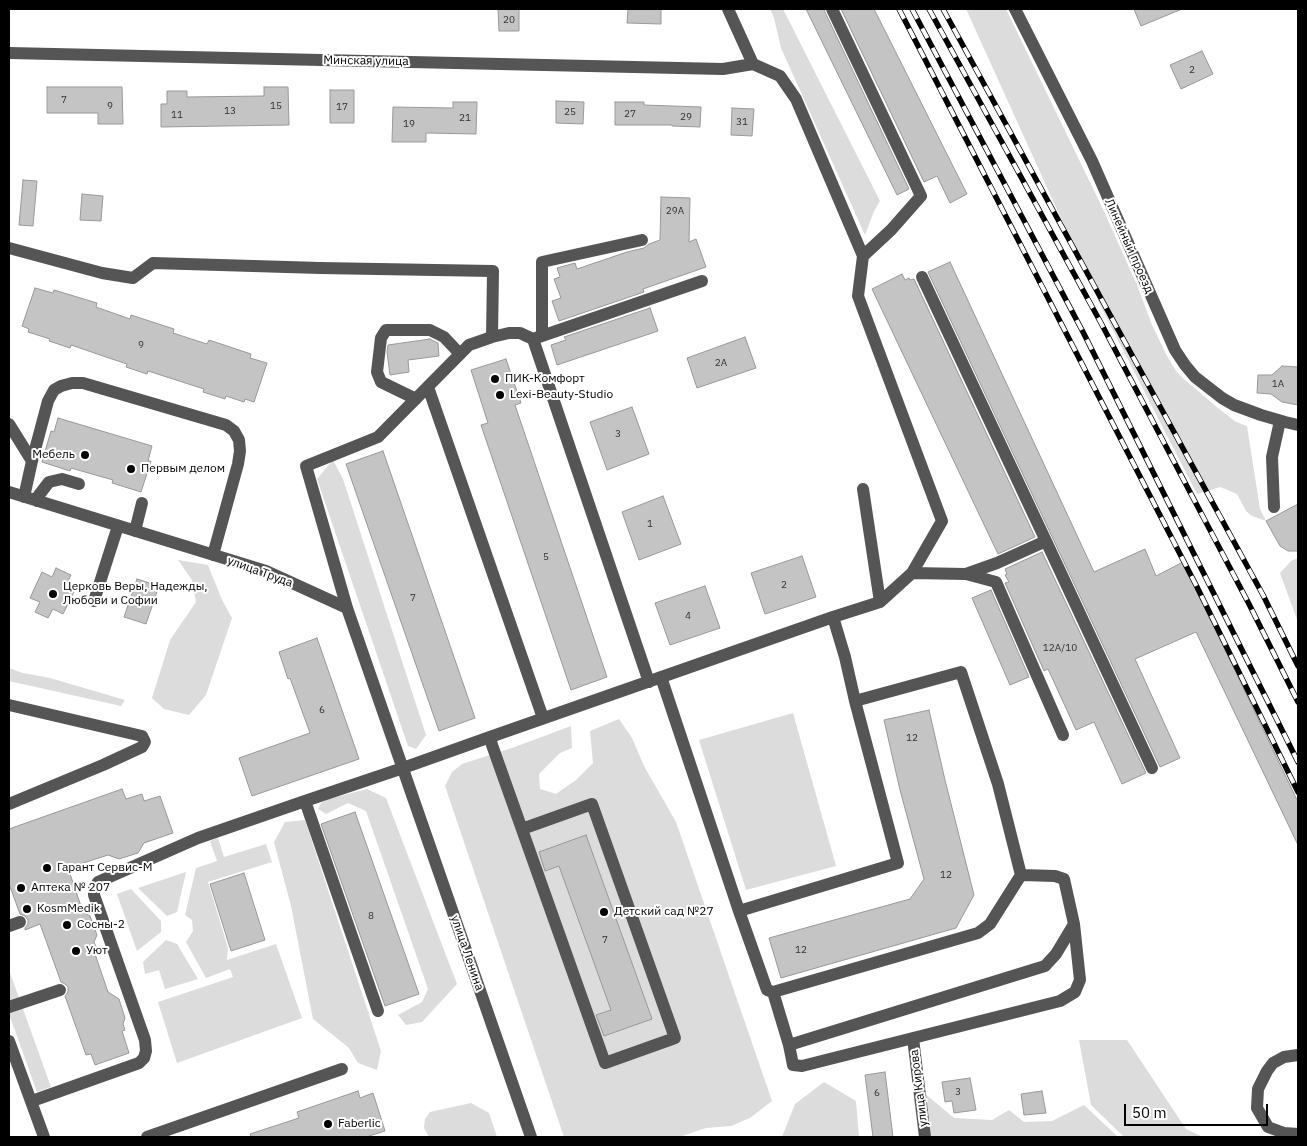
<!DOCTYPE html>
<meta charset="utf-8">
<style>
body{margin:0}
#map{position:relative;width:1307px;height:1146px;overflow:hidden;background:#fff;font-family:"IBM Plex Sans",sans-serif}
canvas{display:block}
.frame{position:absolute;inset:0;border:10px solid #000;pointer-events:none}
.scale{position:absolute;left:1124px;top:1104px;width:144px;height:22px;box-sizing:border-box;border:2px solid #000;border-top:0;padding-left:6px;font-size:15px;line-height:18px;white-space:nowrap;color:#000;-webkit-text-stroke:4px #fff;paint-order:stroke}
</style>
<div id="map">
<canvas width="1307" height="1146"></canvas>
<div class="frame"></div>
<div class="scale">50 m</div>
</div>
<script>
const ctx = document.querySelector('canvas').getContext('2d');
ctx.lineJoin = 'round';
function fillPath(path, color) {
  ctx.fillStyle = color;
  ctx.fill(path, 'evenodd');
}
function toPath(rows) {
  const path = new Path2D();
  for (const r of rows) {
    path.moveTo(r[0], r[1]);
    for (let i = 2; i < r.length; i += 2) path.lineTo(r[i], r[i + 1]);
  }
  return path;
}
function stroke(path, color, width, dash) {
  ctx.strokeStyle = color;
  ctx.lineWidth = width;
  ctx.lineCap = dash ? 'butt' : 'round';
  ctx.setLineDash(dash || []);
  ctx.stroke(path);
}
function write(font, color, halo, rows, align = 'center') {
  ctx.font = font + ' "IBM Plex Sans",sans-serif';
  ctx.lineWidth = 4;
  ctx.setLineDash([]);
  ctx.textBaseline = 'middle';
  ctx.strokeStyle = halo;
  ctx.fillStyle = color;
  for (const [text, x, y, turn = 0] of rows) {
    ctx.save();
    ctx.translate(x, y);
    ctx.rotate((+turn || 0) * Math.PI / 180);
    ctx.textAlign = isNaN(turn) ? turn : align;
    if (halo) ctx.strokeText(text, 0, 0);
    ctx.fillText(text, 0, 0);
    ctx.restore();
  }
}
fillPath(toPath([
 [770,9,783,9,880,201,874,211,865,235,781,48,774,18],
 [966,9,1006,9,1102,207,1137,285,1152,325,1167,356,1176,371,1185,380,1218,408,1236,422,1247,426,1260,509,1266,521,1252,516,1246,511,1237,494,1220,487,1197,494,1103,311],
 [333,460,343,479,426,735,416,749,408,746,317,479],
 [1298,558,1298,622,1280,573,1291,561],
 [178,560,208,565,222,600,232,618,206,695,189,715,164,709,152,698,170,640,196,602,192,580],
 [9,668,23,673,50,678,125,700,121,706,9,681],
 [793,713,836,866,746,890,699,740],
 [619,719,632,738,644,766,676,822,772,1101,750,1118,731,1126,706,1128,679,1137,564,1137,445,786,452,772,462,764,512,748,571,726,572,748,560,753,539,774,540,789,556,794,576,780,593,763,590,731],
 [367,789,386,798,457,984,422,1022,406,1025,398,1015,422,1002,428,989,366,811,348,803,326,814,318,809,321,803,329,799],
 [305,820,381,1051,377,1070,358,1063,349,1048,313,1019,291,906,274,842,285,822],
 [218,838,224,857,266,844,272,862,208,882,228,948,227,960,276,944,302,1018,177,1063,158,1002,233,977,230,969,206,978,186,942,193,931,192,920,185,915,196,868,217,861,210,841],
 [186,872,177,912,167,916,138,888],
 [131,889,161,921,161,932,137,951,117,894],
 [166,940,177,944,198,979,165,989,159,970,145,974,143,962],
 [9,970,51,1087,37,1092,9,1014],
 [1079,1040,1127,1040,1186,1129,1203,1137,1124,1137,1091,1105],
 [824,1082,856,1101,859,1137,782,1137,795,1104],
 [923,1092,954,1118,992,1120,1009,1110,1024,1122,1052,1121,1084,1105,1118,1137,930,1137],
 [471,1103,489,1113,497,1137,429,1137,424,1128,425,1119,430,1112]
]), '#dcdcdc');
const building = toPath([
 [498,9,519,9,519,31,499,31,498,9],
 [628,9,661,9,661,24,627,23,628,9],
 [806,9,824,9,825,12,909,189,897,195,806,9],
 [841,9,874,9,967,194,950,203,937,176,924,182,841,9],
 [1134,9,1182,9,1141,26,1134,9],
 [1202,51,1213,74,1181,89,1170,65,1202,51],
 [47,87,122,87,123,124,98,124,98,113,47,113,47,87],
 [264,87,288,87,289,125,161,127,161,104,167,104,167,91,187,91,187,97,264,96,264,87],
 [330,90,354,90,354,123,330,123,330,90],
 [556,101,584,102,583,124,556,123,556,101],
 [453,102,477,102,476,134,426,133,426,142,392,142,393,107,453,108,453,102],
 [615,102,644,102,644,105,701,107,700,127,672,126,672,125,615,125,615,102],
 [732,108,754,109,752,136,731,135,732,108],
 [23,180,37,181,33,226,19,225,23,180],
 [82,194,103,196,101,221,80,220,82,194],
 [661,197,690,198,689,242,696,239,706,267,643,289,644,292,559,321,552,301,561,298,554,279,560,277,557,268,575,263,577,269,627,252,644,248,649,244,660,240,661,197],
 [950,262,1094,572,1145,549,1156,576,1183,562,1298,802,1298,845,1196,632,1135,659,1180,758,1160,767,928,272,950,262],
 [902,274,905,280,909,278,910,280,914,279,1035,537,998,554,872,289,902,274],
 [35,288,53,293,54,290,97,303,96,307,130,319,131,315,174,329,173,333,207,344,209,340,251,354,250,358,267,363,254,402,245,399,244,402,226,396,225,399,203,392,204,389,148,371,147,374,126,367,127,364,106,357,71,345,70,348,49,341,50,339,28,332,29,329,22,326,35,288],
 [650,308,658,331,557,365,551,345,566,340,564,337,650,308],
 [745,337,756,368,697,388,687,358,745,337],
 [430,339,438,343,439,356,408,360,409,372,390,375,387,352,388,345,430,339],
 [506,359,521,403,515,405,607,677,571,690,481,425,488,423,471,370,506,359],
 [1282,366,1298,367,1298,405,1282,402,1271,394,1257,393,1258,375,1272,375,1282,366],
 [632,407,649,454,607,470,590,422,632,407],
 [58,418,152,446,148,461,151,461,141,492,112,483,113,480,71,468,70,471,42,462,51,431,54,432,58,418],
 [383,451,475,718,439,731,346,464,383,451],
 [663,496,681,544,639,560,622,512,663,496],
 [1298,504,1298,551,1288,551,1280,546,1266,521,1298,504],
 [1042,552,1146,773,1122,784,1094,722,1076,730,1048,669,1044,671,1005,583,1009,582,1005,575,1007,574,1005,569,1042,552],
 [802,556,816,597,765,614,751,573,802,556],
 [56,568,71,575,66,585,75,590,63,614,53,609,48,618,35,612,40,602,30,598,42,572,52,577,56,568],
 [137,579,159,586,146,624,124,617,137,579],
 [705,586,720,628,670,645,655,603,705,586],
 [991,590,1029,677,1010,685,972,598,991,590],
 [317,638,359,759,252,796,239,758,310,733,290,678,288,679,279,652,317,638],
 [929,710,945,780,974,895,956,928,781,978,769,938,910,899,924,879,900,790,884,720,929,710],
 [122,789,126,799,142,794,144,801,160,796,173,833,144,843,138,853,119,859,108,855,68,868,83,912,90,916,97,935,94,942,96,947,93,948,108,992,119,999,125,1018,123,1024,125,1030,122,1031,129,1053,95,1065,91,1054,86,1055,65,996,68,992,68,987,65,984,61,982,40,924,25,930,25,928,28,924,28,920,25,916,20,914,9,884,9,829,122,789],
 [355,812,419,994,385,1006,321,824,355,812],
 [586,835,652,1019,604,1036,596,1015,611,1010,559,866,545,871,539,852,586,835],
 [244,873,265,940,231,951,210,884,244,873],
 [885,1072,893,1137,873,1137,865,1075,885,1072],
 [970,1078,976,1110,954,1113,952,1101,945,1102,942,1082,970,1078],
 [358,1091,360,1098,373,1093,385,1131,366,1137,251,1137,250,1134,299,1118,297,1112,358,1091],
 [1042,1091,1046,1113,1024,1115,1021,1094,1042,1091]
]);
fillPath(building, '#c4c4c4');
stroke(building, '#999', 1);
stroke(toPath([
 [728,9,753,64],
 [832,9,921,196,891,230,863,256,858,296,942,521,912,573],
 [1015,9,1092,161,1175,350,1185,365,1195,377,1222,398,1234,405,1261,415,1285,422,1298,425],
 [9,53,723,69,753,64,780,76,796,99,863,256],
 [9,248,102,273,133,278,153,263,320,268,493,271,492,337],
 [922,277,1046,541],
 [542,336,542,262,642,240],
 [533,339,702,281],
 [428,387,543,718],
 [416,399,381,382,377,372,381,338,386,330,430,330,444,337,460,354],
 [9,424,32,461,24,497],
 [32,461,48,401,54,390,61,386,72,383,83,383,226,425,234,431,239,440,240,451,238,464,213,555],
 [9,492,266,571,347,608,531,1137],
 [37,501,39,495,49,482,62,479,79,484],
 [1274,507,1272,457,1280,421],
 [135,531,142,503],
 [966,574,996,582,1063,735],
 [94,601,118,526],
 [880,602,912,573,966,574,997,563,1046,541,1152,768],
 [347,608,306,466,378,437,469,345,492,337,509,333,520,333,533,339,649,682],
 [833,617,845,657,855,701],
 [661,677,739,911,767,990,773,992,978,933,990,924,1021,875,998,784,961,672,855,701,898,863,739,911],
 [9,705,142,736,145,742,142,747,103,765,9,804],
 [490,737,492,745,605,1063,675,1038,592,804,522,829],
 [9,926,20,922],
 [773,992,789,1045,1045,966,1056,954,1074,924,1064,879,1055,876,1021,875],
 [9,1007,60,990],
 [378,1011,305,801,403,768,490,737,833,617,880,602,863,489],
 [913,1038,925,1137],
 [9,1041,44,1137],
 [789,1045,793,1065,802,1066,1060,1001,1075,992,1080,980,1074,924],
 [1298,1055,1284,1057,1273,1063,1267,1071,1258,1089,1257,1108,1268,1127,1284,1133,1298,1134],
 [32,1101,139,1063,144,1058,146,1051,145,1040,94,895,94,888,98,882,198,838,305,801],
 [147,1137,342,1069]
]), '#555', 12);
const rail = toPath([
 [899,9,1197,587,1298,792],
 [912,9,1083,332,1298,762],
 [929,9,1101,323,1249,604,1298,702],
 [943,9,1263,595,1298,666]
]);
stroke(rail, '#000', 5.5);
stroke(rail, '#fff', 4, [11]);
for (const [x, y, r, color] of [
 [495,379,5,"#000"],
 [500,395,5,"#000"],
 [85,455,5,"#000"],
 [131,469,5,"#000"],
 [53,594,5,"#000"],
 [47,868,5,"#000"],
 [21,888,5,"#000"],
 [27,909,5,"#000"],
 [604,912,5,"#000"],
 [67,925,5,"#000"],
 [76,951,5,"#000"],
 [328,1124,5,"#000"]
]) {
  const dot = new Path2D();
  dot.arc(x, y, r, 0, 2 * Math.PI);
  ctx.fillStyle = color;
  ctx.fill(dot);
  stroke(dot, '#fff', 2);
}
write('10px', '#313131', null, [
 ["20",509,20],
 ["2",1192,70],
 ["7",64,100],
 ["9",110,106],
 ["15",276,106],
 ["17",342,107],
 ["13",230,111],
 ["25",570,112],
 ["27",630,114],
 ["11",177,115],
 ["29",686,117],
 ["21",465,118],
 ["31",742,122],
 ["19",409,124],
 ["29А",675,211],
 ["9",141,345],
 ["2А",721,363],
 ["1А",1278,384],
 ["3",618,434],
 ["1",650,524],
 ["5",546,557],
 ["2",784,585],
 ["7",413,598],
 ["4",688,616],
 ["12А/10",1060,648],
 ["6",322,710],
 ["12",912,738],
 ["12",946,875],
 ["8",371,916],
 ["7",605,940],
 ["12",801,950],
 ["3",958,1092],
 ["6",877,1093]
]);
write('12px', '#000', '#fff', [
 ["Минская улица",366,61,1],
 ["Линейный проезд",1129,246,66],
 ["улица Труда",260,572,20],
 ["улица Ленина",467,953,71],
 ["улица Кирова",919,1088,-97]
]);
write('12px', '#000', '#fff', [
 ["ПИК-Комфорт",505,379],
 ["Lexi-Beauty-Studio",510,395],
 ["Мебель",75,455,"right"],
 ["Первым делом",141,469],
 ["Церковь Веры, Надежды,",63,587],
 ["Любови и Софии",63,601],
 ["Гарант Сервис-М",57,868],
 ["Аптека № 207",31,888],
 ["KosmMedik",37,909],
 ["Детский сад №27",614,912],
 ["Сосны-2",77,925],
 ["Уют",86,951],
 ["Faberlic",338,1124]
], 'left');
</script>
